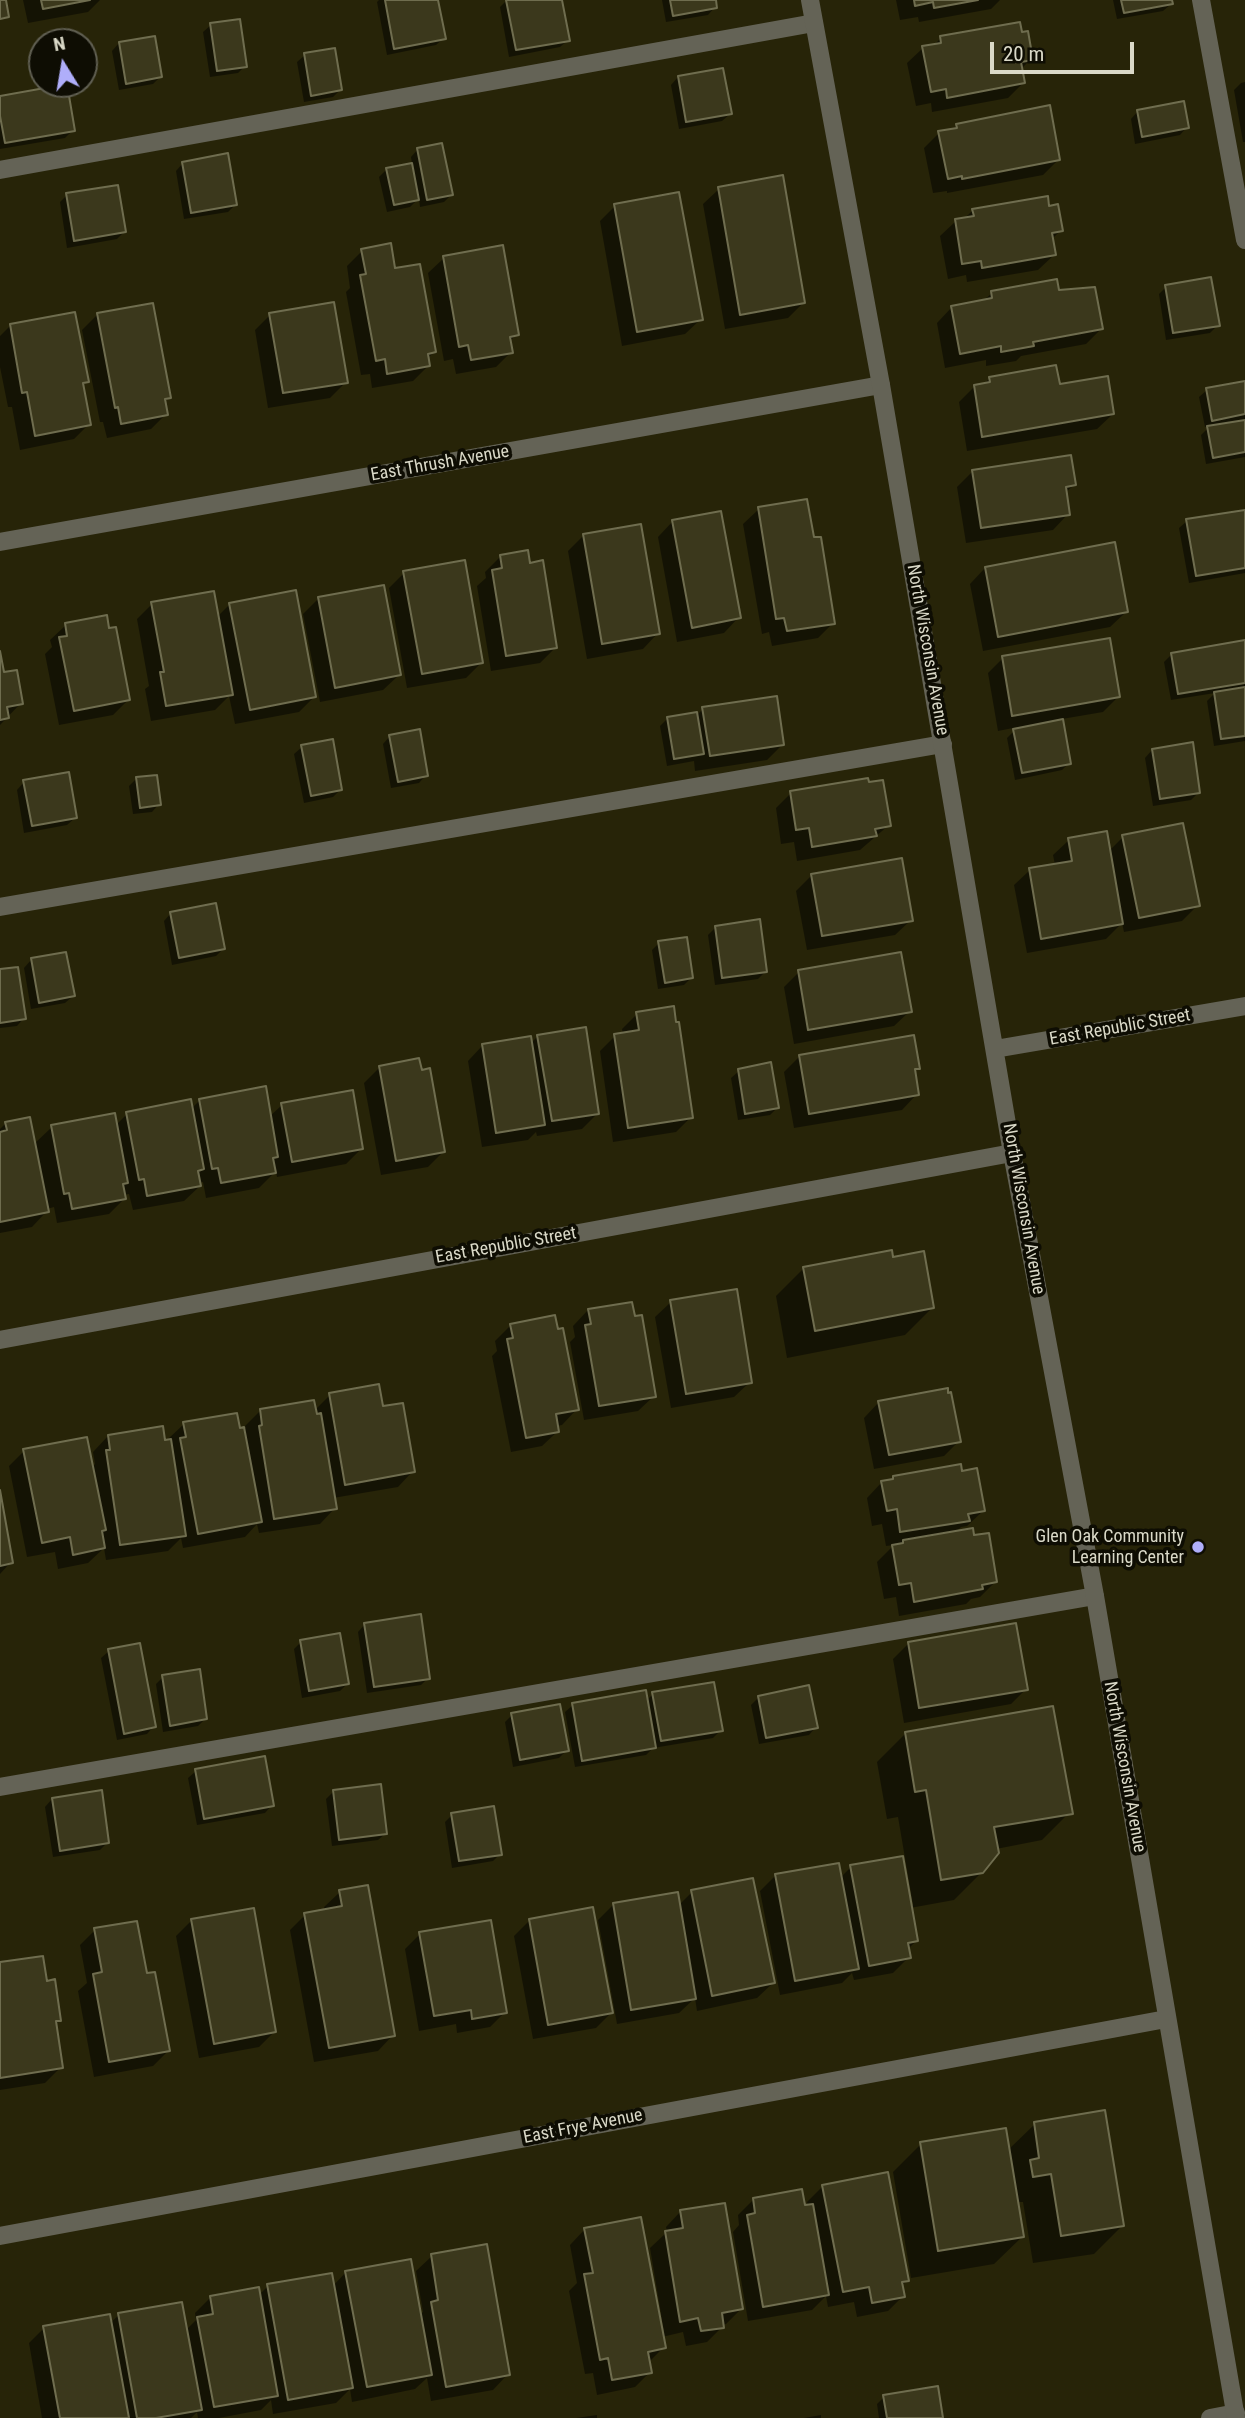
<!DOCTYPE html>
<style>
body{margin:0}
#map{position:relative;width:1245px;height:2418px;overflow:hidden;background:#272408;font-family:"Roboto Condensed",sans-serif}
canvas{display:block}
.north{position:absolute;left:28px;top:28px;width:70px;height:70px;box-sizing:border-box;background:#0e0d03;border:2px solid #605f52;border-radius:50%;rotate:349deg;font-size:19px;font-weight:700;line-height:28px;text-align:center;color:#dad9c8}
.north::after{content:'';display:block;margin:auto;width:24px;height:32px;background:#afaefa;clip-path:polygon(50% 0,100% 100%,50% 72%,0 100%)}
.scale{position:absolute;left:990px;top:42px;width:144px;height:32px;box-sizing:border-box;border:4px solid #dad9c8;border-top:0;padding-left:9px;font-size:21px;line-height:24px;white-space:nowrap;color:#dad9c8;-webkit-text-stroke:5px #0e0d03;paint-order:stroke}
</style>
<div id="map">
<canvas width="1245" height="2418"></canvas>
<div class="north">N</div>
<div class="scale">20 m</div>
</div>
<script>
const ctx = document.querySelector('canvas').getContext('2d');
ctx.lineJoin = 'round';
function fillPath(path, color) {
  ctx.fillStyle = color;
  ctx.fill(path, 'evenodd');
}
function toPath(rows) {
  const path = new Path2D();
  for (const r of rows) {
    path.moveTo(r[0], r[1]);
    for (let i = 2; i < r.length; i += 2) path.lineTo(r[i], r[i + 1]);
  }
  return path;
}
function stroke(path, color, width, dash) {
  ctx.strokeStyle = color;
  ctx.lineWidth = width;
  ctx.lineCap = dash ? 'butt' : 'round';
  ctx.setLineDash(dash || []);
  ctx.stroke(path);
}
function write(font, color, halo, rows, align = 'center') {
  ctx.font = font + ' "Roboto Condensed",sans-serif';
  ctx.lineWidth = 7;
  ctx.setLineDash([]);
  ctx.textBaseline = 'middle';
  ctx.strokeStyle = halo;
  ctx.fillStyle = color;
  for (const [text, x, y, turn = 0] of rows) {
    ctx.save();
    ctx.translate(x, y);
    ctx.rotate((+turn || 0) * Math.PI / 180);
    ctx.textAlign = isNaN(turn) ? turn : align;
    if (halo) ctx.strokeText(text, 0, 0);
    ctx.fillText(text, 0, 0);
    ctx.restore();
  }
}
fillPath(toPath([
 [23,0,100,0,88,12,28,23],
 [379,0,436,0,444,38,436,45,387,55,377,2],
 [507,0,560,0,568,40,560,47,509,57,500,7],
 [662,0,714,0,715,7,708,15,666,22],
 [896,0,1000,0,991,9,919,22,918,17,900,20],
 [1113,0,1170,0,1171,4,1163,11,1117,19],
 [211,25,245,66,238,73,210,77,203,32],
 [941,38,1031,59,1020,70,1023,83,1008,98,932,112,931,103,916,106,907,63,923,48,933,46],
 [119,43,160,77,153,84,119,90,112,51],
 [305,55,340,90,333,97,304,102,297,62],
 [678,77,730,114,722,121,679,129,671,85],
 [1245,82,1245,142,1243,142,1234,90,1241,83],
 [0,98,73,130,65,138,0,149],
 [1138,111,1187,127,1180,135,1135,144,1131,119],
 [957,125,1058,160,1043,175,947,193,947,191,933,193,924,148,939,133,952,130],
 [418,149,451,195,444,202,420,207,419,198,410,207,387,212,379,177,387,169,412,164,411,157],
 [183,163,235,205,228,212,184,219,176,171],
 [719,189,803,303,788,318,725,329,703,204],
 [67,195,125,231,117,239,67,248,60,202],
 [615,206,701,319,685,334,622,346,600,221],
 [1048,208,1061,230,1051,240,1054,255,1038,270,967,282,966,275,948,279,940,236,956,221,964,219,973,210],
 [362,251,394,270,435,351,427,359,428,366,413,381,372,388,370,374,361,375,346,292,350,288,347,266],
 [444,258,517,334,509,342,511,352,496,367,456,374,453,359,444,361,428,273],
 [1166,287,1218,325,1210,333,1166,340,1159,294],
 [1057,292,1101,329,1086,344,1021,356,1016,361,986,366,986,360,945,368,937,323,952,307,983,301,992,293],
 [98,314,169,397,164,402,166,414,151,429,107,438,103,422,100,422,82,330],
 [270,315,346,382,330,398,268,408,255,330],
 [10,326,87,381,82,386,89,424,74,439,20,450,12,407,8,407,0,367,0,336],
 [990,378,1058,386,1113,414,1097,429,967,451,959,402,974,387,983,385],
 [1245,383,1245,420,1243,422,1245,421,1245,457,1206,464,1201,435,1210,426,1205,427,1199,397,1207,390],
 [973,471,1074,485,1065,493,1068,514,1053,530,966,543,957,487],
 [759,509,833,623,818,638,772,646,769,632,762,634,743,524],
 [1245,511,1245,573,1189,583,1179,528,1187,521],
 [673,521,739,617,724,633,677,642,658,537],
 [584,535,658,633,643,649,587,659,568,551],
 [500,557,529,565,555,648,540,663,491,671,477,586,486,578,485,572],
 [985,568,1126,612,1110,627,983,651,970,584],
 [404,573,481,663,466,678,407,688,389,588],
 [319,598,399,675,383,690,320,702,303,614],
 [152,604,217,617,230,604,314,697,299,712,235,724,229,696,215,710,151,721,145,689,149,686,137,619],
 [66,625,128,700,113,715,59,725,45,654,52,647,50,640],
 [1245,642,1245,741,1214,746,1207,701,1215,693,1171,700,1164,662,1172,654],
 [1003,658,1119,696,1103,712,1062,719,1069,763,1062,770,1015,780,1007,738,1018,727,998,731,988,673],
 [0,660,3,675,21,703,0,725],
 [703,709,782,745,767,760,695,771,694,761,667,766,660,726,668,718,696,716],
 [390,736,426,775,419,783,391,788,383,744],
 [302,747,340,790,333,797,304,803,294,754],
 [1152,750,1198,793,1191,800,1153,806,1145,758],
 [136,779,159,804,152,812,133,814,129,786],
 [24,782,75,818,67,825,24,833,17,790],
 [791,793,889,825,860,850,797,861,794,842,781,844,776,808],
 [1123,837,1198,905,1182,921,1124,932,1122,923,1106,939,1027,953,1014,885,1030,870,1055,865,1053,855,1069,840,1109,851],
 [812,875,911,920,895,935,807,950,796,891],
 [171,913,223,949,216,956,172,965,164,921],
 [716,927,766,971,758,979,715,985,708,935],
 [659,943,692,977,684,985,658,989,652,950],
 [31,960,73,996,65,1003,31,1009,24,968],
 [0,971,24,1018,17,1026,0,1028],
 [799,972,910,1011,894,1026,794,1044,784,987],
 [637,1014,691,1117,676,1132,613,1142,600,1051,615,1036,623,1035,622,1029],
 [538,1036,598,1113,582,1129,537,1136,536,1132,528,1140,482,1147,468,1061,483,1045,530,1044],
 [800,1056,918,1068,914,1073,917,1094,902,1110,794,1128,784,1072],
 [379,1068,420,1072,444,1151,428,1167,381,1175,364,1083],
 [739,1071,777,1108,770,1115,738,1120,731,1078],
 [200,1100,269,1117,282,1105,361,1149,346,1164,277,1177,276,1171,259,1188,206,1198,203,1182,199,1183,200,1186,184,1201,133,1210,129,1194,123,1195,124,1199,109,1214,57,1223,54,1207,47,1209,47,1211,32,1227,0,1233,0,1129,6,1123,34,1144,52,1127,116,1125,127,1114,191,1109],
 [892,1259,933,1307,905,1335,787,1358,776,1296,804,1268],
 [671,1302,750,1382,734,1397,671,1408,655,1317],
 [588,1310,654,1396,638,1411,584,1420,570,1342,575,1337,573,1326],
 [511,1325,577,1409,562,1425,556,1426,558,1431,542,1446,511,1452,492,1356,497,1351,495,1341],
 [330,1395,381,1408,413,1471,398,1487,333,1498,335,1508,320,1524,259,1533,257,1524,245,1537,183,1548,181,1538,168,1551,106,1560,104,1548,88,1563,58,1569,55,1552,27,1557,9,1466,24,1451,91,1468,95,1464,93,1452,108,1436,164,1443,169,1442,168,1439,184,1424,238,1430,246,1428,245,1426,260,1411,314,1411],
 [879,1402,959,1441,944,1456,874,1469,864,1418],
 [893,1478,983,1511,967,1526,961,1527,955,1533,995,1582,980,1597,971,1599,966,1604,899,1616,896,1597,884,1599,877,1562,894,1545,886,1546,882,1524,872,1526,867,1498,882,1482,890,1481],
 [0,1500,11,1562,0,1574],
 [365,1624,428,1678,421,1685,367,1693,358,1632],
 [301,1642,347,1684,340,1691,302,1698,294,1649],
 [908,1644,1026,1689,1011,1704,904,1723,893,1659],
 [109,1651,154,1726,147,1734,117,1740,101,1658],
 [163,1677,205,1719,198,1726,163,1732,156,1684],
 [653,1694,721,1730,713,1738,653,1748,646,1755,575,1767,565,1712,573,1705,646,1701],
 [759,1697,816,1727,809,1735,759,1744,751,1705],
 [512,1715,567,1750,559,1758,513,1767,505,1722],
 [905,1734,1070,1812,1042,1840,996,1849,982,1872,954,1900,910,1908,917,1940,907,1950,909,1957,893,1973,854,1980,852,1973,842,1983,780,1995,760,1891,775,1876,840,1878,851,1867,910,1905,913,1905,898,1817,887,1819,877,1762],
 [196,1771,272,1805,265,1813,197,1825,188,1778],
 [334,1791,386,1833,378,1840,332,1846,326,1799],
 [52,1799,108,1842,100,1850,53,1857,45,1807],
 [452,1815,500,1854,493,1861,452,1868,445,1822],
 [340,1892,393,2035,378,2051,314,2062,290,1930,305,1915,325,1911,324,1907],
 [692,1892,773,1983,757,1998,697,2011,695,1998,679,2013,617,2024,598,1920,613,1905,678,1906],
 [530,1920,613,2011,596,2028,533,2039,514,1936],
 [191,1921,274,2032,259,2047,199,2058,176,1936],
 [95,1930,168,2051,153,2066,94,2077,78,1991,87,1983,80,1945],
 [420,1934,505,2012,490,2027,457,2033,456,2024,419,2031,405,1949],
 [0,1964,45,1983,60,2020,55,2025,61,2067,45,2083,0,2090],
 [1035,2124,1122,2226,1094,2254,1033,2263,1023,2202,1017,2202,1023,2236,994,2264,911,2278,893,2172,921,2144,1008,2150],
 [823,2186,907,2281,901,2286,903,2296,888,2311,857,2317,854,2302,828,2307,826,2296,812,2310,748,2321,733,2232,739,2225,738,2215,753,2200,808,2206,807,2202],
 [681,2211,741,2309,726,2324,722,2325,722,2327,707,2342,686,2346,683,2332,662,2337,664,2347,648,2363,650,2372,635,2387,597,2395,593,2373,585,2374,569,2291,577,2283,570,2245,585,2229,661,2333,664,2332,650,2248,667,2232,666,2227],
 [432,2256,508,2374,493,2390,431,2401,427,2378,415,2389,352,2402,350,2389,336,2403,273,2414,271,2400,261,2410,219,2418,198,2418,197,2412,191,2418,42,2418,29,2343,44,2328,110,2323,119,2315,186,2330,196,2320,195,2313,211,2297,259,2295,268,2286,333,2286,346,2272,419,2315,423,2312,416,2271],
 [884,2397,942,2418,879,2418,877,2404],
 [597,2415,597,2418,576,2418],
 [821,2415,821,2418,804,2418]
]), '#0007');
const building = toPath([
 [0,0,6,0,9,17,0,19,0,0],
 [41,0,90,0,43,9,41,0],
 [385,0,438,0,446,39,394,49,385,0],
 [506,0,562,0,570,41,516,50,506,0],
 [670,0,716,0,717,8,673,16,670,0],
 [914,0,978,0,934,8,933,2,915,6,914,0],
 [1121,0,1172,0,1173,4,1124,13,1121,0],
 [240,19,247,67,217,71,210,23,240,19],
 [1020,22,1022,32,1028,31,1033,60,1021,62,1025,83,947,98,946,89,931,92,922,46,941,43,940,36,1020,22],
 [155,36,162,77,126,84,119,42,155,36],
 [335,48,342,90,311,96,304,53,335,48],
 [723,68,732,114,686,122,678,76,723,68],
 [67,84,75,131,5,143,0,116,0,96,67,84],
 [1184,101,1189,128,1142,137,1137,110,1184,101],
 [1050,105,1060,160,962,179,962,176,948,179,938,131,957,128,956,124,1050,105],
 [442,143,453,195,427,200,417,148,442,143],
 [228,153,237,205,191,213,182,162,228,153],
 [412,163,419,200,394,205,386,168,412,163],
 [783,175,805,303,740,315,718,187,783,175],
 [118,185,126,232,74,241,66,193,118,185],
 [679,192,703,320,637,332,614,204,679,192],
 [1048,196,1049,206,1058,204,1063,231,1052,233,1056,255,982,268,981,261,962,264,955,219,974,216,972,209,1048,196],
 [391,243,395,268,420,264,436,352,428,354,430,366,387,374,385,359,376,361,360,275,366,274,361,249,391,243],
 [503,245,519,335,510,337,513,353,471,360,468,345,459,347,443,256,503,245],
 [1211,277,1220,326,1173,333,1165,285,1211,277],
 [1057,279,1059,290,1095,287,1103,329,1033,342,1034,346,1001,352,1001,346,960,354,951,306,992,298,991,291,1057,279],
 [334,302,348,383,283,393,269,313,334,302],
 [153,303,171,398,165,399,168,415,121,424,118,407,115,408,97,313,153,303],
 [75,312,89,382,83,383,91,425,35,436,27,392,22,393,10,324,75,312],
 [1056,365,1060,384,1108,376,1114,414,982,437,974,385,990,382,989,377,1056,365],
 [1245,381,1245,414,1212,421,1206,388,1245,381],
 [1245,420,1245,452,1213,458,1207,426,1245,420],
 [1071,455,1076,485,1066,487,1070,515,981,528,972,470,1071,455],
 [807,499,814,537,821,537,835,624,787,631,784,618,776,619,758,507,807,499],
 [1245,510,1245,568,1196,576,1186,519,1245,510],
 [721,511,741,618,692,628,672,520,721,511],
 [641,524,660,634,602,644,583,534,641,524],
 [1115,542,1128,612,998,637,985,567,1115,542],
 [528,550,530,563,543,560,557,648,506,656,492,570,502,568,500,555,528,550],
 [465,560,483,663,422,674,403,571,465,560],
 [384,585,401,675,335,688,318,597,384,585],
 [296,590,316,697,250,710,229,603,296,590],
 [214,591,233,695,166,706,160,672,164,672,151,602,214,591],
 [107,615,109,628,116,627,130,700,74,711,59,637,67,636,65,623,107,615],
 [1110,638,1120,697,1012,716,1002,656,1110,638],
 [1245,640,1245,683,1178,694,1171,653,1245,640],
 [0,651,4,672,17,670,23,704,7,707,9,718,0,720,0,651],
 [1245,687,1245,736,1221,739,1214,692,1245,687],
 [777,696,784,745,710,756,702,707,777,696],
 [697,712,704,754,674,759,667,717,697,712],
 [1063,719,1071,764,1022,773,1013,729,1063,719],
 [420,729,428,776,398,782,389,735,420,729],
 [333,739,342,790,311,796,301,745,333,739],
 [1193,742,1200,793,1160,799,1152,749,1193,742],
 [69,772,77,818,32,826,23,780,69,772],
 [157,775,161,805,140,808,136,777,157,775],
 [868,778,869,782,883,780,891,826,875,829,877,836,812,847,809,828,796,830,790,791,868,778],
 [1183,823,1200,906,1139,918,1122,835,1183,823],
 [1107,831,1123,924,1041,939,1029,868,1072,861,1068,838,1107,831],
 [902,858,913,921,822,936,811,874,902,858],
 [216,903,225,949,179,958,170,912,216,903],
 [760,919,767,972,722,978,715,926,760,919],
 [687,937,693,978,665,983,658,941,687,937],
 [66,952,75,996,39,1003,31,958,66,952],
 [901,952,912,1012,808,1030,798,970,901,952],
 [18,967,26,1019,0,1023,0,969,18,967],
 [674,1006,676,1022,679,1022,693,1118,628,1128,614,1034,639,1030,636,1012,674,1006],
 [586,1027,599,1114,552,1121,537,1035,586,1027],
 [914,1035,920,1069,915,1069,919,1095,809,1114,799,1055,914,1035],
 [531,1036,545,1125,496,1133,482,1044,531,1036],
 [419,1058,422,1070,430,1068,445,1152,396,1161,379,1066,419,1058],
 [771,1062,779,1108,745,1114,738,1069,771,1062],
 [266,1086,278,1157,273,1158,276,1173,221,1183,218,1168,212,1169,199,1099,266,1086],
 [353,1090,363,1149,292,1162,281,1103,353,1090],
 [191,1099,204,1169,198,1171,201,1186,147,1196,144,1179,139,1180,126,1112,191,1099],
 [115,1113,128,1183,123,1184,126,1199,72,1209,69,1193,64,1194,51,1125,115,1113],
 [30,1117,49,1212,0,1222,0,1132,7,1130,5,1122,30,1117],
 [892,1250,893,1257,924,1251,934,1308,815,1331,803,1267,892,1250],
 [737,1289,752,1383,686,1394,670,1300,737,1289],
 [632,1302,635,1316,642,1315,656,1397,599,1406,585,1325,591,1324,588,1309,632,1302],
 [555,1315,558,1329,563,1328,579,1410,556,1414,559,1432,526,1438,507,1339,513,1338,510,1324,555,1315],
 [379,1384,383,1406,403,1403,415,1472,345,1485,329,1393,379,1384],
 [948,1388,948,1393,951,1392,961,1442,889,1455,878,1401,948,1388],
 [314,1400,317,1414,321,1413,337,1509,274,1519,259,1426,262,1425,260,1409,314,1400],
 [237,1413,240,1428,244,1427,262,1522,198,1534,180,1438,186,1437,183,1422,237,1413],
 [163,1426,165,1440,171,1439,186,1536,120,1545,106,1450,110,1450,108,1435,163,1426],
 [87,1437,106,1530,102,1531,105,1548,73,1555,70,1537,42,1543,23,1449,87,1437],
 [961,1464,962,1471,977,1468,985,1511,968,1514,970,1521,900,1532,897,1509,887,1511,881,1481,893,1479,893,1476,961,1464],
 [0,1490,13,1563,0,1566,0,1490],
 [973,1528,974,1535,989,1533,997,1582,982,1585,983,1589,914,1602,911,1583,899,1585,892,1545,903,1543,903,1540,973,1528],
 [421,1614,430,1679,374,1687,364,1623,421,1614],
 [1016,1623,1028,1690,919,1708,908,1642,1016,1623],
 [340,1633,349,1684,309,1691,300,1640,340,1633],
 [140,1643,156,1727,124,1734,108,1649,140,1643],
 [200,1669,207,1719,170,1726,162,1675,200,1669],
 [714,1682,723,1731,661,1741,652,1692,714,1682],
 [809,1685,818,1728,766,1738,758,1696,809,1685],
 [646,1690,656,1748,582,1761,572,1703,646,1690],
 [560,1704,569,1751,520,1760,511,1713,560,1704],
 [1053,1706,1073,1814,994,1827,999,1853,983,1873,941,1880,926,1790,915,1792,905,1732,1053,1706],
 [265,1756,274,1806,204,1819,195,1769,265,1756],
 [381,1784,387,1834,339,1840,333,1790,381,1784],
 [102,1790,109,1843,60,1851,52,1798,102,1790],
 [494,1806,502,1855,459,1861,451,1813,494,1806],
 [903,1856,918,1941,908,1943,911,1958,869,1966,850,1865,903,1856],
 [839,1863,859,1969,795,1981,775,1874,839,1863],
 [753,1878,775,1983,712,1996,691,1890,753,1878],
 [368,1885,395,2036,329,2048,304,1913,342,1906,339,1890,368,1885],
 [678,1892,696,1999,631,2010,613,1903,678,1892],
 [593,1907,613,2013,548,2025,529,1919,593,1907],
 [254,1908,276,2032,214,2044,191,1919,254,1908],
 [491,1920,507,2013,472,2019,471,2010,434,2016,419,1932,491,1920],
 [137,1921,147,1973,155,1972,170,2051,109,2062,93,1974,102,1972,94,1928,137,1921],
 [43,1956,47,1981,55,1979,61,2021,56,2021,63,2068,0,2078,0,1962,43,1956],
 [1105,2110,1124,2226,1061,2236,1051,2174,1033,2177,1030,2160,1039,2158,1034,2122,1105,2110],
 [1006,2128,1024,2237,938,2251,920,2142,1006,2128],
 [888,2172,909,2281,902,2282,905,2297,872,2303,869,2287,843,2292,822,2185,888,2172],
 [802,2189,805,2205,813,2204,829,2295,763,2307,747,2215,755,2213,753,2198,802,2189],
 [725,2203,743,2309,722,2313,724,2328,701,2331,698,2318,680,2322,665,2231,683,2228,680,2210,725,2203],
 [641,2217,666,2348,648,2352,652,2373,612,2380,608,2358,600,2360,584,2274,593,2273,584,2228,641,2217],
 [487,2244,510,2375,446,2387,431,2302,438,2300,431,2254,487,2244],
 [411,2259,432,2375,367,2387,345,2271,411,2259],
 [332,2273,353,2388,288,2400,267,2284,332,2273],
 [259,2287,278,2396,214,2407,197,2317,213,2314,210,2296,259,2287],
 [182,2302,202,2410,156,2418,137,2418,118,2313,182,2302],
 [110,2314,129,2418,60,2418,43,2326,110,2314],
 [938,2386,943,2418,887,2418,883,2395,938,2386]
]);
fillPath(building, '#3b381c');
stroke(building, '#6f6d4f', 2);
stroke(toPath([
 [1201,0,1245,240],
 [0,170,814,23],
 [0,907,943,744],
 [0,1787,1095,1596],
 [1210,2418,1236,2413]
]), '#646356', 18);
stroke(toPath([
 [0,542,881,385],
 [0,1340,1012,1153]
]), '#646356', 18);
stroke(toPath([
 [810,0,881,385,1012,1153,1095,1596,1236,2418],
 [995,1049,1245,1006],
 [0,2236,1166,2019]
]), '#646356', 18);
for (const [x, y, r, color] of [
 [1198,1547,7,"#afaefa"]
]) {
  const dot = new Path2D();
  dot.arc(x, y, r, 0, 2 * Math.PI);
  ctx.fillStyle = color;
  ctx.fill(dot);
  stroke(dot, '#0e0d03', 2.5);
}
write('18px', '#dad9c8', '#0e0d03', [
 ["East Thrush Avenue",440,464,-10],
 ["North Wisconsin Avenue",927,650,80],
 ["East Republic Street",1120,1028,-10],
 ["North Wisconsin Avenue",1023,1209,80],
 ["East Republic Street",506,1246,-10],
 ["North Wisconsin Avenue",1124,1767,80],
 ["East Frye Avenue",583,2127,-11]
]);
write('18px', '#dad9c8', '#0e0d03', [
 ["Glen Oak Community",1184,1537],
 ["Learning Center",1184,1558]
], 'right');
</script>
